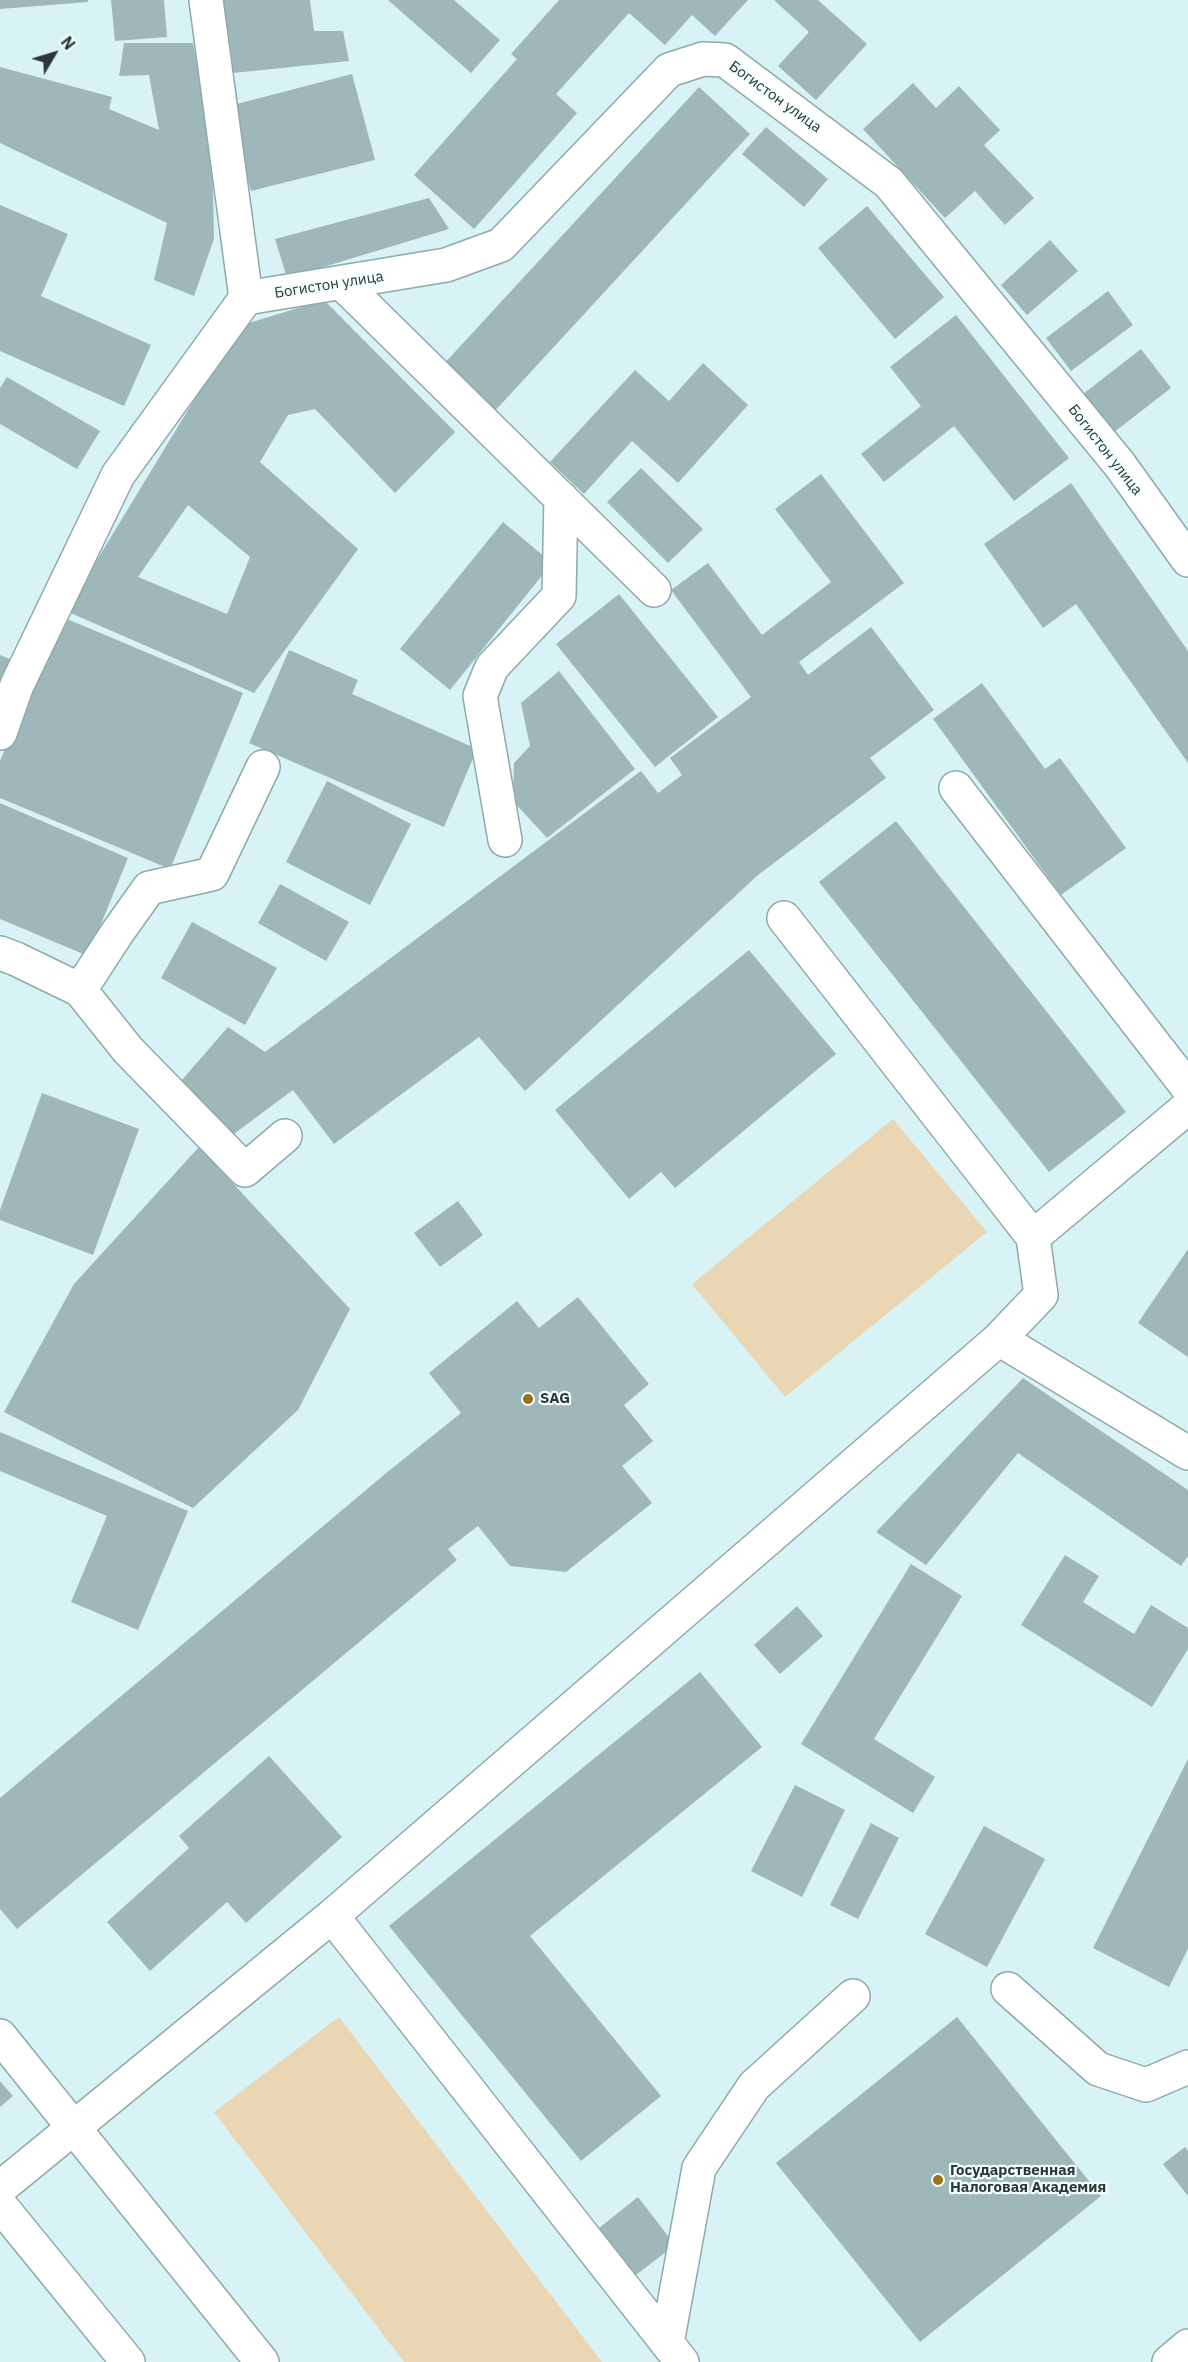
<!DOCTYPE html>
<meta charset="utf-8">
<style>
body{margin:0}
#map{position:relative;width:1188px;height:2362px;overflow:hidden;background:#d8f3f5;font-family:"IBM Plex Sans",sans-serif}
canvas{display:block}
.north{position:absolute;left:24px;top:24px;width:60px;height:60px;-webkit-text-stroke:4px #f2fdfd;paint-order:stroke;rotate:52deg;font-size:16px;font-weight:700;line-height:24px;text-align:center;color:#2d3738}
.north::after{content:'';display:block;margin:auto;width:21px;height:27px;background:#2d3738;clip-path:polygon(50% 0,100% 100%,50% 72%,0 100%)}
</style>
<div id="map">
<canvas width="1188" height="2362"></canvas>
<div class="north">N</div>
</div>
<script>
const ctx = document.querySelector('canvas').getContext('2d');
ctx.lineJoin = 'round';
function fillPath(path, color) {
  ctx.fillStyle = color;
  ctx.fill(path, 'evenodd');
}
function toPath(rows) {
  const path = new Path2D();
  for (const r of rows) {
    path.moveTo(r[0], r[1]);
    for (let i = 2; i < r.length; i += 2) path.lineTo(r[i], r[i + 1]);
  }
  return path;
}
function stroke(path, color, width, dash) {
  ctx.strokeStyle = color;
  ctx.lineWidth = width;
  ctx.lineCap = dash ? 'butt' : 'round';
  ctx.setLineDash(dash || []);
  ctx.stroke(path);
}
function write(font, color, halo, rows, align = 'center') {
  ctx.font = font + ' "IBM Plex Sans",sans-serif';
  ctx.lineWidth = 4.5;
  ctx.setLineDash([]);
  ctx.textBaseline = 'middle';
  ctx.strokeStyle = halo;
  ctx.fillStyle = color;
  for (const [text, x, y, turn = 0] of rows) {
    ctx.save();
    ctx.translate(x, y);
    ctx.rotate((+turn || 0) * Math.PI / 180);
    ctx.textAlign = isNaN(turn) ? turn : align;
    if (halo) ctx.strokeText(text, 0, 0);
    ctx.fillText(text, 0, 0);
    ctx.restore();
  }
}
fillPath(toPath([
 [893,1119,987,1232,785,1397,692,1284],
 [339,2017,602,2362,404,2362,214,2112]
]), '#ebd6b4');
fillPath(toPath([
 [0,0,88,0,88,2,0,9],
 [111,0,164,0,167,37,115,41],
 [223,0,310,0,314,31,343,31,349,61,224,74],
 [388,0,454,0,500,40,471,73],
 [559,0,748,0,715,36,692,15,665,45,629,13,556,94,577,113,474,229,414,175,517,59,511,54],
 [774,0,818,0,867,44,816,100,778,66,809,32],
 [124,43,193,43,212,147,214,239,194,296,154,280,167,223,0,143,0,67,112,97,109,109,159,130,149,75,119,76],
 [352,74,375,160,251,191,229,106],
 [913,83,936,108,959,86,1000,130,984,145,1034,198,1005,225,975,191,945,218,863,129],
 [699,87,750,134,493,413,442,366],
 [766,127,828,179,804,207,742,154],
 [429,198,449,229,287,278,275,239],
 [0,205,68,234,41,296,151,345,124,406,0,351],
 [867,206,944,297,895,339,818,248],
 [1050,240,1078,271,1027,315,1001,285],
 [1108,291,1133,325,1071,371,1046,338],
 [324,300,455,432,395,493,315,409,288,415,260,462,358,549,254,693,66,611,239,326],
 [188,505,250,557,227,614,138,577],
 [956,315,1069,458,1014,501,954,426,884,482,861,454,921,406,890,367],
 [1141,349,1171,388,1113,433,1083,394],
 [703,363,748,405,678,483,632,441,584,494,550,462,635,370,669,401],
 [7,377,100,431,77,469,0,424,0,388],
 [641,468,703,529,668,563,607,502],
 [821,474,904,583,799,662,808,675,871,627,934,710,870,758,886,778,758,875,525,1091,479,1037,334,1144,293,1090,227,1139,181,1081,228,1027,265,1052,641,771,658,793,682,775,670,758,751,697,671,590,708,563,762,635,831,582,775,509],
 [1071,483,1188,651,1188,763,1076,604,1043,628,984,544],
 [503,522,552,563,450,690,400,649],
 [619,594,718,717,655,767,556,644],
 [60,616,243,693,170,869,0,798,0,761],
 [289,650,358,680,352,694,477,749,444,827,249,743],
 [0,655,12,660,0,689],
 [559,671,635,769,547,838,513,801,514,763,530,746,521,703],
 [982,683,1045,769,1060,758,1126,848,1061,895,933,719],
 [327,781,411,824,370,905,286,862],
 [0,803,128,858,88,956,0,919],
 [896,821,1126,1112,1049,1172,819,882],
 [280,884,349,922,326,961,258,923],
 [192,922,277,968,245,1025,161,978],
 [749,950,836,1054,675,1188,661,1172,629,1199,555,1110],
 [42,1093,139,1129,93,1255,0,1220,0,1210],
 [199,1147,350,1309,298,1410,193,1508,4,1412,74,1284],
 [458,1201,483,1235,440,1267,414,1233],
 [1188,1249,1188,1357,1138,1323],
 [578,1297,649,1384,624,1405,653,1441,622,1466,652,1503,566,1572,510,1566,478,1526,448,1549,457,1560,17,1929,0,1909,0,1798,385,1474,461,1413,429,1373,517,1301,539,1328],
 [1023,1378,1188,1490,1188,1556,1181,1566,1018,1453,926,1565,876,1532],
 [0,1432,188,1511,138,1630,71,1602,107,1516,0,1471],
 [1065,1555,1099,1576,1083,1602,1134,1634,1151,1605,1188,1628,1188,1649,1152,1707,1021,1625],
 [911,1564,962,1596,874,1739,935,1777,913,1813,801,1744],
 [797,1606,823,1636,780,1674,754,1645],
 [700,1672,762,1747,530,1936,661,2096,581,2161,389,1926],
 [269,1756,342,1837,246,1923,227,1902,150,1971,107,1922,189,1848,179,1836],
 [1188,1759,1188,1949,1169,1987,1093,1948],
 [795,1785,845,1810,802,1897,751,1871],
 [871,1823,899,1838,858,1919,830,1905],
 [984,1826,1045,1859,987,1967,925,1934],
 [957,2017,1101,2196,920,2342,776,2163],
 [0,2081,13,2096,0,2107],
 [1185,2147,1188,2151,1188,2196,1163,2164],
 [638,2197,675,2245,636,2275,599,2228]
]), '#9eb8ba');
const minor = toPath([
 [206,0,246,298],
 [343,284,654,590],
 [0,733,17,685,118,475,246,298,446,265,501,245,669,70,703,59,725,60,889,183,1120,465,1188,560],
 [956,788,1188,1088],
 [505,840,480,696,492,667,559,596,561,498],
 [0,953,16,959,80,990,117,933,149,888,212,874,263,767],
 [80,990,128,1050,245,1170,285,1136],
 [1033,1237,1188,1107],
 [999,1339,1188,1453],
 [332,1916,682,2362],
 [1008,1989,1098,2069,1146,2085,1188,2067],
 [0,2036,262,2362],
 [0,2188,332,1916,999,1339,1041,1295,1033,1237,784,918],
 [0,2205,128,2362],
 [667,2343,699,2168,754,2086,853,1996]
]);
const highway = toPath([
 [1169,2362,1188,2346]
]);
stroke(minor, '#8fa9ab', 36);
stroke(highway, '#8fa9ab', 36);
stroke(minor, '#fff', 33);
stroke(highway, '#fff', 33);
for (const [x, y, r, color] of [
 [528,1399,6,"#9a721f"],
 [938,2180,6,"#9a721f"]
]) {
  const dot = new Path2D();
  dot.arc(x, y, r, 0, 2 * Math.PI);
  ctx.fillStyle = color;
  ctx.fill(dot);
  stroke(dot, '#f2fdfd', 2);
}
write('15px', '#2d3738', '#f2fdfd', [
 ["Богистон улица",775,97,36],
 ["Богистон улица",329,285,-9],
 ["Богистон улица",1105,450,52]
]);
write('bold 15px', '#2d3738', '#f2fdfd', [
 ["SAG",540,1399],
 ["Государственная",950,2171],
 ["Налоговая Академия",950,2188]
], 'left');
</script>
